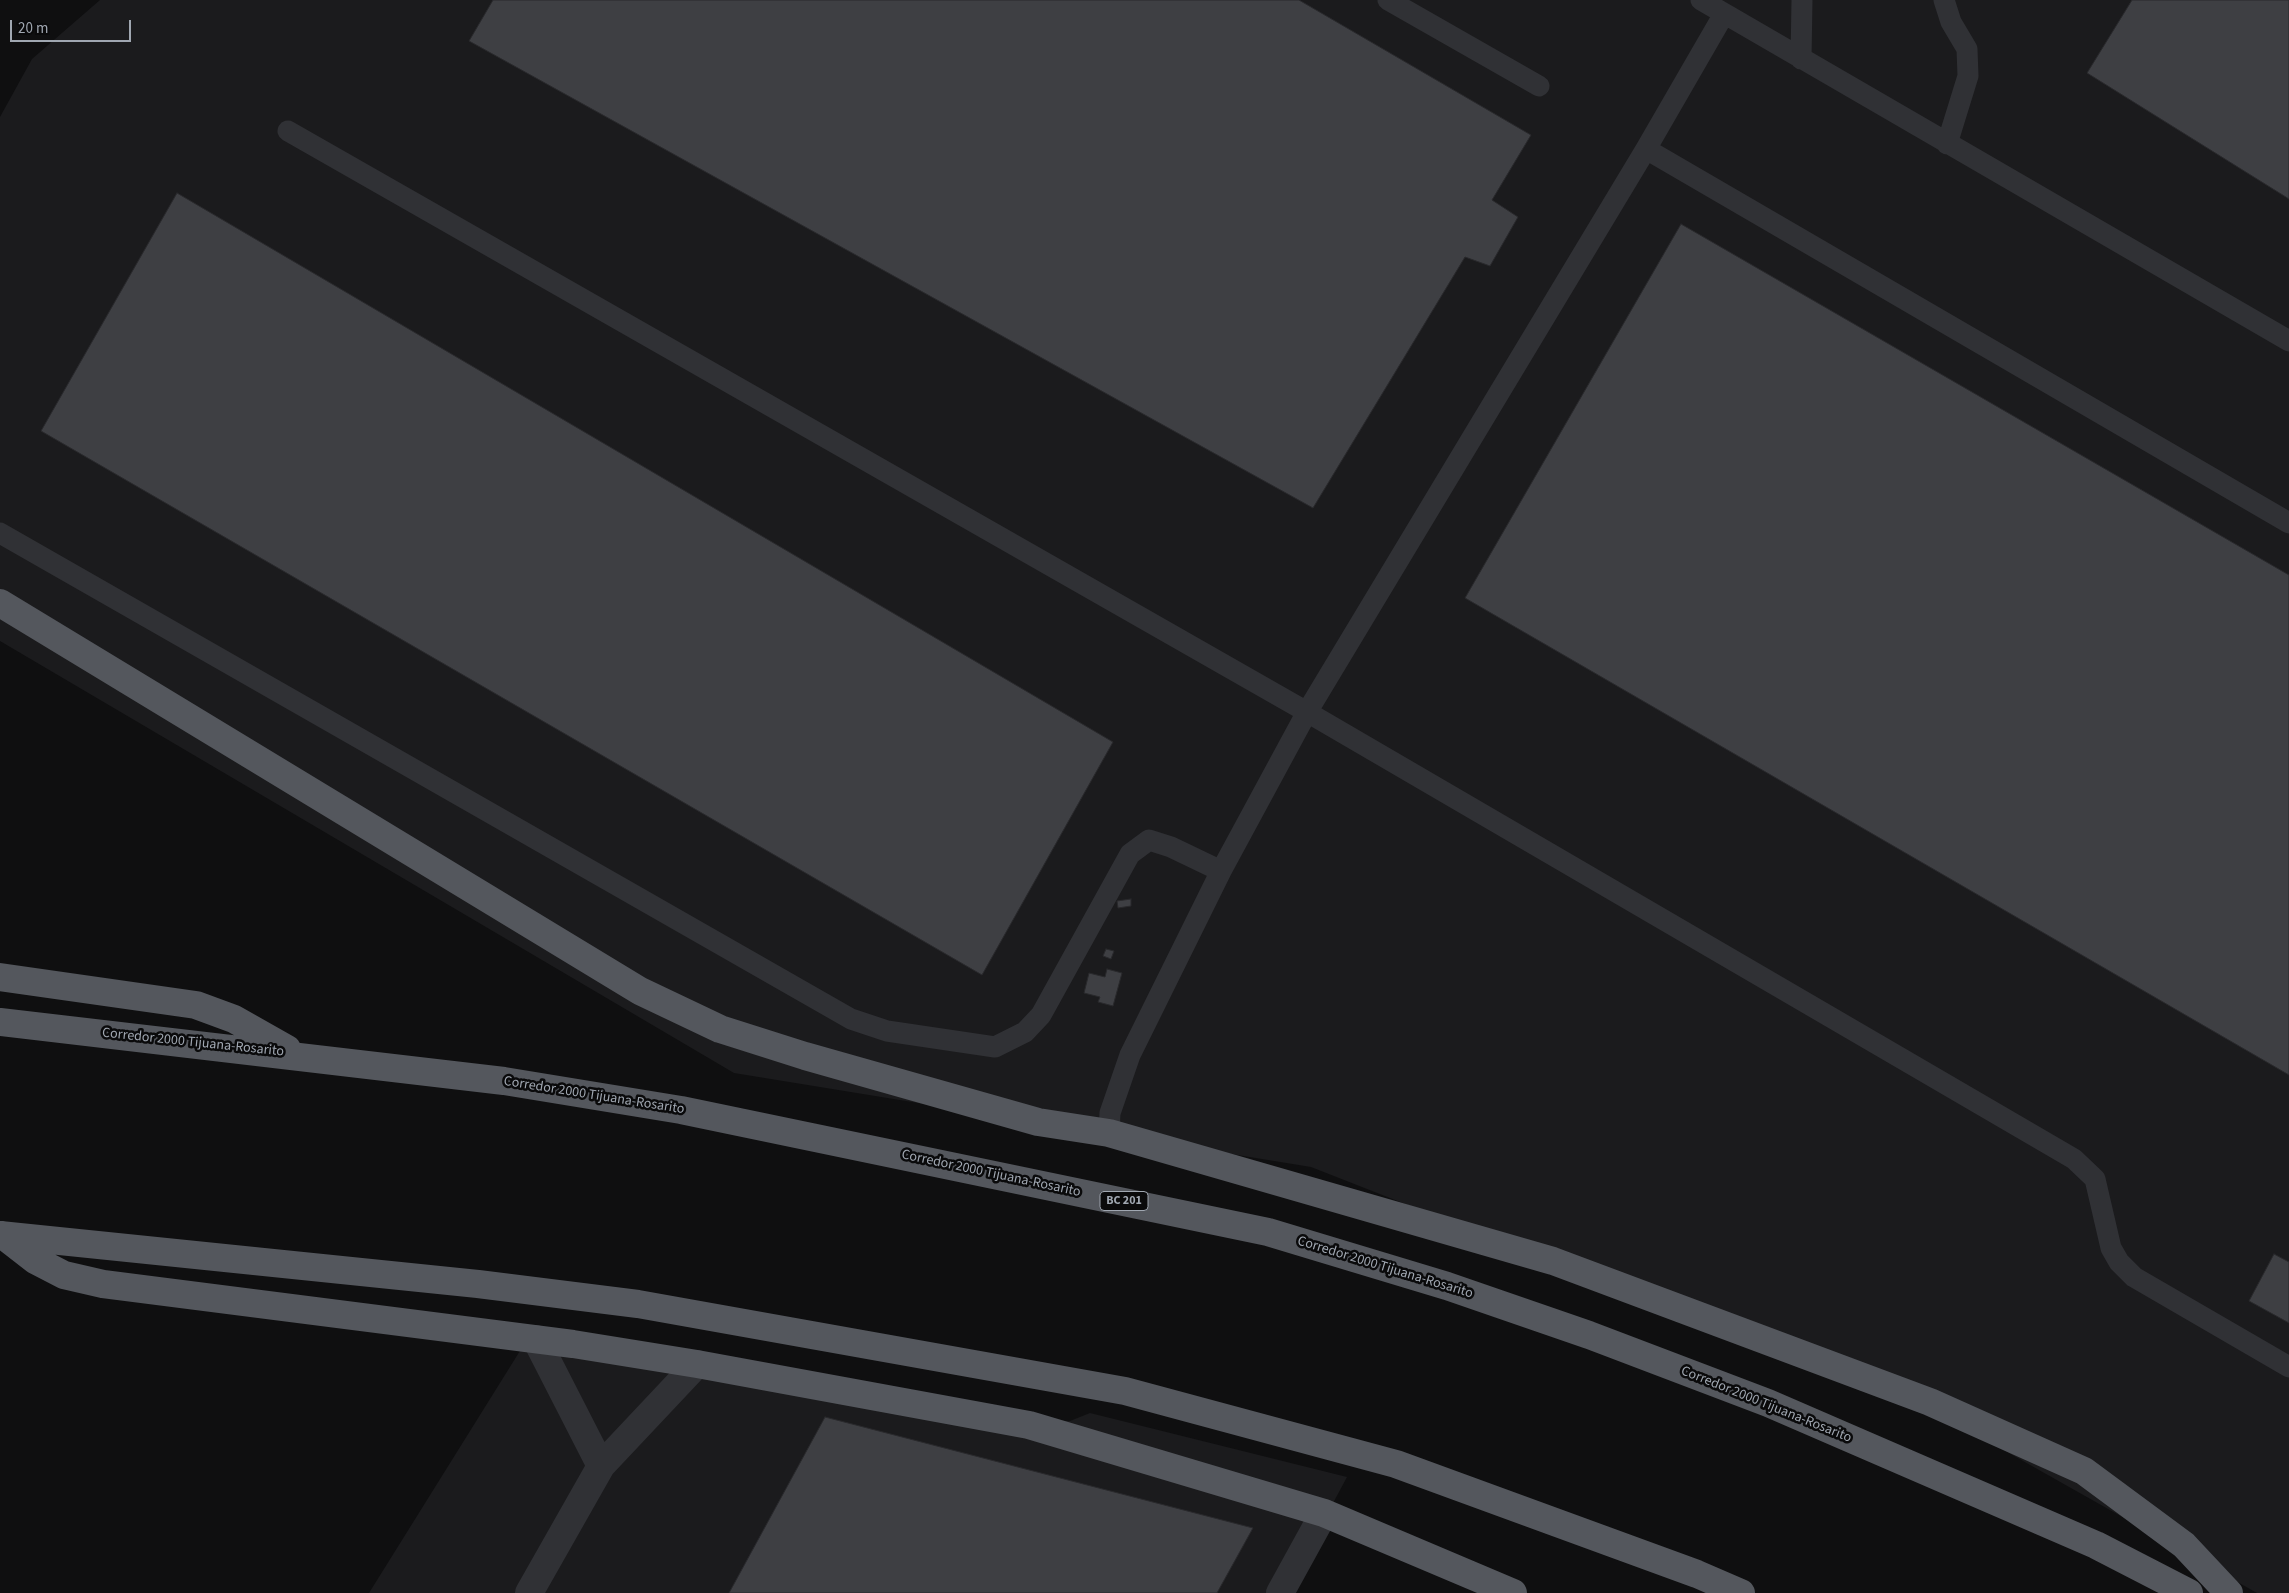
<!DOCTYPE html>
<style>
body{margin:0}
#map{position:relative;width:2289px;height:1593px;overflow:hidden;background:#0f0f10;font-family:"Source Sans 3",sans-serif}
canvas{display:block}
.scale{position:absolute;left:10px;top:20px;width:121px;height:22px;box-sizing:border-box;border:2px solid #a0a7b1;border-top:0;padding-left:6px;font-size:15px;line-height:18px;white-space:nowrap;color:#a0a7b1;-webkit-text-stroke:4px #0a0a0b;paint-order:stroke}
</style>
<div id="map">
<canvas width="2289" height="1593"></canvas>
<div class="scale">20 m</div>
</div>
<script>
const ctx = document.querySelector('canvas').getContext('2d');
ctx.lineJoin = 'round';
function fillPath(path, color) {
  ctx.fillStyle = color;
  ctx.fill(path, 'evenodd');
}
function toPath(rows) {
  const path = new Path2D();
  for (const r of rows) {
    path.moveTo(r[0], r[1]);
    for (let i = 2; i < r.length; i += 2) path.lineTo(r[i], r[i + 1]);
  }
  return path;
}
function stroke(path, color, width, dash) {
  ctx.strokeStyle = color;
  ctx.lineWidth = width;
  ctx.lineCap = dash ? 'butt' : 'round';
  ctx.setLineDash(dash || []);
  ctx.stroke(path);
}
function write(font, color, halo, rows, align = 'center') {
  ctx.font = font + ' "Source Sans 3",sans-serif';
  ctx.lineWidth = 5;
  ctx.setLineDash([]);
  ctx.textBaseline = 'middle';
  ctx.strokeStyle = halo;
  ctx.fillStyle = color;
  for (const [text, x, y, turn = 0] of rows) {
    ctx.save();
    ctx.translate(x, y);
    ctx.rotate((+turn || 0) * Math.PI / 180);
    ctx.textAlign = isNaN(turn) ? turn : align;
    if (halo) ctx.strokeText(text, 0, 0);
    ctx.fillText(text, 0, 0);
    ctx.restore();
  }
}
fillPath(toPath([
 [100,0,2289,0,2289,1593,2257,1593,1938,1413,1311,1167,734,1073,0,641,0,117,32,59],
 [528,1338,1019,1422,1070,1421,1090,1413,1347,1477,1285,1593,369,1593]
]), '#1b1b1d');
const building = toPath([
 [493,0,1299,0,1531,135,1492,200,1518,217,1490,266,1465,257,1313,508,469,41,493,0],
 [2132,0,2289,0,2289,199,2087,73,2132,0],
 [177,193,1113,742,982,975,41,431,177,193],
 [1681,224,2289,575,2289,1075,1465,598,1681,224],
 [1131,899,1131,906,1118,908,1117,901,1131,899],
 [1106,949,1114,951,1111,959,1103,956,1106,949],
 [1107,969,1122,973,1113,1006,1098,1002,1100,997,1084,993,1089,973,1105,977,1107,969],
 [2274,1254,2289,1262,2289,1323,2249,1301,2274,1254],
 [825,1417,1253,1528,1217,1593,729,1593,825,1417]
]);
fillPath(building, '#3e3f43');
stroke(building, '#29292c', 1);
stroke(toPath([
 [1388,0,1539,86],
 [1701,0,2289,341],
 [1944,0,1951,22,1967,49,1968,76,1947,144],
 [1801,59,1802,0],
 [288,131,1307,712,2074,1159,2095,1179,2111,1248,2119,1262,2134,1277,2289,1367],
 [1646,149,2289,523],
 [0,533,851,1019,887,1031,995,1047,1025,1032,1041,1015,1130,854,1149,840,1171,847,1221,871],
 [1109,1133,1110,1113,1130,1055,1221,871,1307,712,1646,149,1724,14]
]), '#303135', 21);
stroke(toPath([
 [536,1339,601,1466],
 [529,1593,601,1466,697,1364],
 [1280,1593,1324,1513]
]), '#303135', 28);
stroke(toPath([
 [0,603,640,991,720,1029,805,1056,1038,1122,1109,1133,1553,1261,1930,1402,2084,1471,2184,1545,2229,1593],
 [0,977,196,1005,234,1019,287,1049],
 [0,1022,504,1081,681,1110,1268,1232,1447,1286,1589,1335,1768,1403,2096,1545,2189,1593],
 [0,1235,478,1284,638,1304,1125,1391,1396,1464,1697,1574,1741,1593],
 [3,1235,35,1260,64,1275,103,1284,573,1344,697,1364,1029,1425,1324,1513,1513,1593]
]), '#54575d', 28);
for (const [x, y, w] of [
 [1124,1201,48]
]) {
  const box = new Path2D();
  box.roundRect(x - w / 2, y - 9.5, w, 19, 4);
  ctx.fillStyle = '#0a0a0b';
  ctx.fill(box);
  stroke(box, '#a0a7b1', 1);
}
write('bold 12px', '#a0a7b1', null, [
 ["BC 201",1124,1201]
]);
write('14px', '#a0a7b1', '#0a0a0b', [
 ["Corredor 2000 Tijuana-Rosarito",193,1043,6],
 ["Corredor 2000 Tijuana-Rosarito",594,1096,9],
 ["Corredor 2000 Tijuana-Rosarito",991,1174,12],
 ["Corredor 2000 Tijuana-Rosarito",1385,1268,17],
 ["Corredor 2000 Tijuana-Rosarito",1766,1405,22]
]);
</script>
